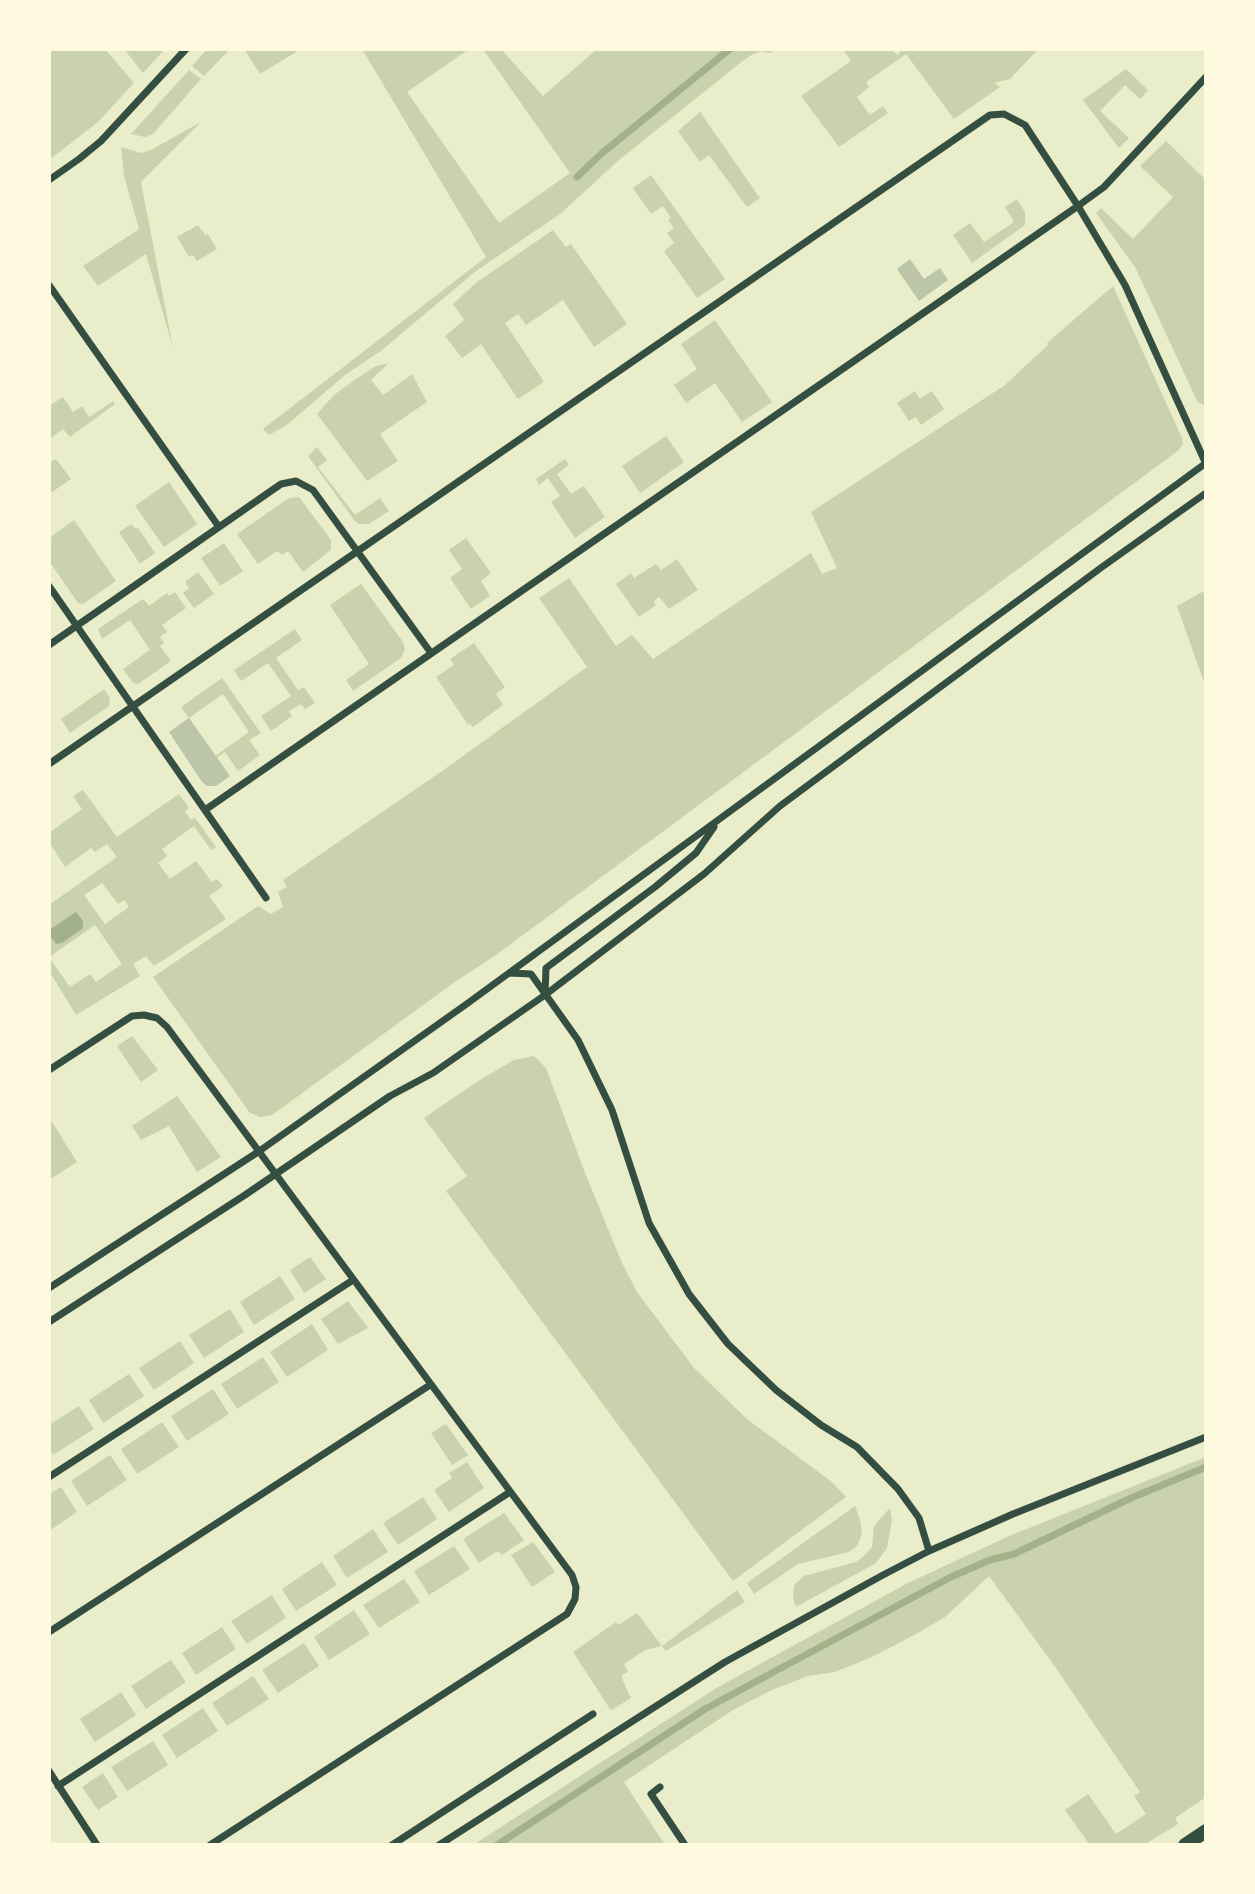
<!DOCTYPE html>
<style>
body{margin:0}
#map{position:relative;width:1255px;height:1894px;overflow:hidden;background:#e9edc9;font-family:Helvetica,sans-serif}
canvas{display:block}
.frame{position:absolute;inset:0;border:51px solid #fefae0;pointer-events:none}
</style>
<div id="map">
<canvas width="1255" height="1894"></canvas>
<div class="frame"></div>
</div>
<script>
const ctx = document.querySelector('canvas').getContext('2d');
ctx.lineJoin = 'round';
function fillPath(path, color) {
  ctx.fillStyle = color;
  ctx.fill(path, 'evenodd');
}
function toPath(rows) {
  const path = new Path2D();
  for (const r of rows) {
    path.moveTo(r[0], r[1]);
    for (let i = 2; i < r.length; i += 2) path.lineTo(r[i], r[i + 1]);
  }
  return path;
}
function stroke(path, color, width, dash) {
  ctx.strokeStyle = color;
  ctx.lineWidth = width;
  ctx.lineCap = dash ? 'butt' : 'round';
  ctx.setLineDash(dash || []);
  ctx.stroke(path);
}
fillPath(toPath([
 [49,49,105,49,134,83,98,122,49,160],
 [124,49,165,49,143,73],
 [207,49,230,49,204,76,192,66],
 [244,49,301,49,260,74],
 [362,49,469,49,407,92,499,223,570,173,483,49,501,49,543,96,597,49,774,49,770,53,762,51,753,54,744,60,619,160,560,214,476,271,382,350,345,375,287,425,269,435,263,429,486,257],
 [843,49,890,49,898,55,901,49,1038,49,1010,79,994,83,1000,87,954,119,906,54,866,82,869,87,857,97,870,115,883,106,888,113,839,147,801,96,851,61],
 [1126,69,1148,90,1140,99,1125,85,1100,111,1129,138,1119,148,1083,100],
 [189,70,201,79,153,134,145,137,131,134],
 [700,112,760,198,747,207,709,155,700,162,678,131],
 [201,122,141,182,173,348,146,254,98,286,83,266,139,229,124,176,121,147,141,153,151,150],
 [1166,141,1206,180,1206,407,1197,401,1135,267,1096,213,1101,208,1133,239,1173,197,1140,166],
 [651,175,725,279,697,298,664,251,674,243,667,233,674,228,668,220,671,218,663,206,651,214,633,188],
 [1017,199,1025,212,1025,225,972,263,953,235,970,223,984,242,1014,222,1005,207],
 [198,225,205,235,208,234,217,249,197,261,193,255,189,257,177,237],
 [553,230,566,247,571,244,627,324,594,347,563,300,526,325,518,314,505,323,544,382,518,399,481,344,462,358,445,336,464,320,453,304,477,282],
 [1113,286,1182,438,1183,444,1179,450,496,955,452,984,272,1115,260,1117,250,1113,153,977,258,906,271,914,283,907,278,892,287,887,283,880,442,771,587,667,539,598,569,578,616,646,632,635,653,659,811,553,822,574,837,568,811,512,1005,385,1048,345,1047,343],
 [715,320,772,402,742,422,715,383,686,403,674,385,697,369,681,344],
 [389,363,371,380,383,395,412,374,427,402,380,434,398,461,367,481,317,414,334,395,353,381,376,366],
 [915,391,920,399,932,391,944,409,921,425,916,417,909,421,897,403],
 [63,397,73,412,82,406,89,417,113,401,115,404,70,437,63,429,50,439,49,406],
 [666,436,684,462,640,493,622,466],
 [317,447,327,460,318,467,355,515,380,498,389,511,369,524,359,524,354,520,308,456],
 [56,459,71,479,49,494,49,463],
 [565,459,569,465,557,474,571,494,584,486,605,517,575,538,551,502,560,496,548,478,539,485,536,479],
 [169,482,197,524,164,547,135,506],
 [299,497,331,540,331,550,303,572,288,551,282,555,277,551,258,564,237,534,289,498],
 [74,520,116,581,83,604,78,603,49,561,49,538],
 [131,524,136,529,138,528,155,553,140,564,119,532],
 [466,538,491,573,481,581,490,596,471,609,450,578,462,569,449,550],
 [224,543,243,571,220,586,201,558],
 [677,559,698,590,669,609,659,597,654,601,656,605,639,617,616,584,631,573,634,578,656,564,661,570],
 [198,572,214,594,194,608,183,593,189,588,185,582],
 [361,584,403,642,405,649,401,658,353,691,346,680,369,664,330,605],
 [1206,590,1206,688,1177,606],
 [175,592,186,608,162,625,167,632,160,637,164,643,160,646,171,661,138,684,133,683,123,669,150,650,130,620,102,639,98,629,143,599,149,606,167,593,169,596],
 [295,629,302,640,276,658,298,690,304,687,315,703,305,709,301,704,289,711,292,716,271,731,261,716,291,696,268,663,241,681,234,670],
 [474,643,505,687,496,694,503,705,473,727,470,724,468,725,436,677,454,665,450,659],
 [222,678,261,733,249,740,260,755,238,771,225,752,217,758,215,756,249,732,223,694,189,718,181,707],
 [104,689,110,698,109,706,70,733,61,719],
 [83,790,117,837,179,794,189,808,185,811,191,820,195,818,216,847,211,850,194,826,162,849,167,856,158,863,170,879,196,861,212,882,217,879,223,886,209,896,226,919,154,966,146,956,133,964,140,976,76,1015,49,971,49,962,51,960,70,987,90,974,96,982,122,964,95,925,49,957,49,905,117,857,107,844,95,852,91,848,65,867,49,842,49,833,82,809,73,796],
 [102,883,118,904,125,900,129,907,105,924,84,895],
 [132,1036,158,1070,141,1082,117,1046],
 [534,1056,546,1068,585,1173,622,1263,637,1292,694,1368,747,1419,832,1482,846,1497,733,1581,446,1191,467,1176,424,1118,478,1081,514,1060],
 [177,1096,221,1157,197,1172,169,1126,141,1140,132,1126],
 [49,1117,77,1162,49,1180],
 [310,1257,326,1279,304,1293,290,1270],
 [280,1276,295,1299,254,1325,240,1302],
 [348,1301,368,1328,338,1344,321,1319],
 [230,1309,244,1332,204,1358,189,1335],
 [312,1324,328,1350,287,1377,270,1352],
 [180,1341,194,1363,154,1390,139,1368],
 [263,1357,279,1382,237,1409,221,1384],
 [129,1374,144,1396,103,1423,89,1400],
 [213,1389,229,1414,187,1441,171,1416],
 [79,1406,94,1429,53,1455,49,1449,49,1425],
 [162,1422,179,1447,137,1474,121,1449],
 [446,1424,468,1455,452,1465,431,1433],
 [110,1455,127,1480,87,1506,71,1481],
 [1206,1457,1206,1797,1175,1818,1178,1824,1144,1845,1090,1845,1065,1810,1088,1794,1116,1834,1146,1814,1134,1796,1140,1792,1056,1668,989,1576,945,1617,918,1633,874,1656,835,1672,808,1676,772,1690,733,1710,624,1782,665,1845,473,1845,718,1687,908,1583,1009,1536],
 [467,1462,484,1488,449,1512,434,1490,452,1478,449,1473],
 [61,1487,77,1512,49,1531,49,1494],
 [423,1497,437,1519,398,1545,383,1523],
 [855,1506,860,1520,862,1534,857,1546,849,1552,798,1564,754,1594,747,1583],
 [890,1508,892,1521,887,1548,876,1563,796,1607,793,1597,794,1585,804,1576,856,1562,863,1557,872,1547,874,1526],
 [504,1513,524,1540,502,1555,498,1551,479,1563,463,1539],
 [373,1529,388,1552,347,1578,333,1556],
 [533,1542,555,1572,532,1587,511,1555],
 [454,1546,470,1569,429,1595,414,1571],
 [322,1562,337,1585,296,1611,282,1589],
 [404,1579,420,1602,379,1628,363,1605],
 [737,1590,745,1602,666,1651,662,1646,645,1650,624,1664,628,1672,622,1675,623,1681,631,1698,612,1710,610,1709,573,1652,616,1622,618,1625,637,1613,662,1646],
 [272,1595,286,1618,247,1644,231,1621],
 [354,1610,370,1634,329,1660,314,1637],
 [222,1627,236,1649,196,1675,182,1653],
 [304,1643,319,1666,278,1693,262,1670],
 [171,1660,186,1682,146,1709,131,1686],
 [253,1676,269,1699,227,1726,212,1703],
 [121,1692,136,1715,95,1742,80,1719],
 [203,1708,218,1731,177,1758,162,1735],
 [153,1741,168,1765,127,1791,111,1767],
 [103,1773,118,1797,98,1810,82,1787]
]), '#cad2ad');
fillPath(toPath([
 [76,912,83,921,83,928,62,943,56,944,49,935,49,930]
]), '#a3b18a');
stroke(toPath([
 [577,177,601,154,730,49],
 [497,1845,705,1709,809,1653,951,1577,990,1560,1014,1554,1131,1498,1206,1467]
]), '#a3b18a', 7);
fillPath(toPath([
 [910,259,924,279,940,268,948,280,919,301,897,269],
 [189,718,230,776,216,786,207,786,202,782,169,732]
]), '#bcc5a7');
stroke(toPath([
 [49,180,79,159,101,141,186,49],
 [49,285,219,527],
 [49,586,266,898],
 [49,645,281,484,296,481,313,490,431,653],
 [49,764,990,115,1004,114,1025,125,1078,206,1125,285,1206,464],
 [205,810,1078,206,1104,187,1206,77],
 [510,973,531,974,578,1040,612,1110,649,1223,689,1294,728,1344,776,1390,821,1425,857,1447,898,1489,919,1518,929,1551],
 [545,994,546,968,655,887,696,853,714,827],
 [49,1070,132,1016,144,1015,157,1018,167,1027,572,1575,576,1587,575,1599,567,1614,210,1845],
 [49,1288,258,1152,468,1003,1206,463],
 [49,1322,245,1195,390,1096,433,1073,545,995,704,874,780,806,1102,567,1206,493],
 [49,1477,353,1280],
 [49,1632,430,1385],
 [49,1771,97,1845],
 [58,1786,510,1492],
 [660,1787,651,1794,685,1845],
 [392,1845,593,1714],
 [439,1845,725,1662,883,1575,929,1551,1013,1514,1206,1437]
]), '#344e41', 7);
stroke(toPath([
 [1185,1845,1206,1831]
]), '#344e41', 14);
</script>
